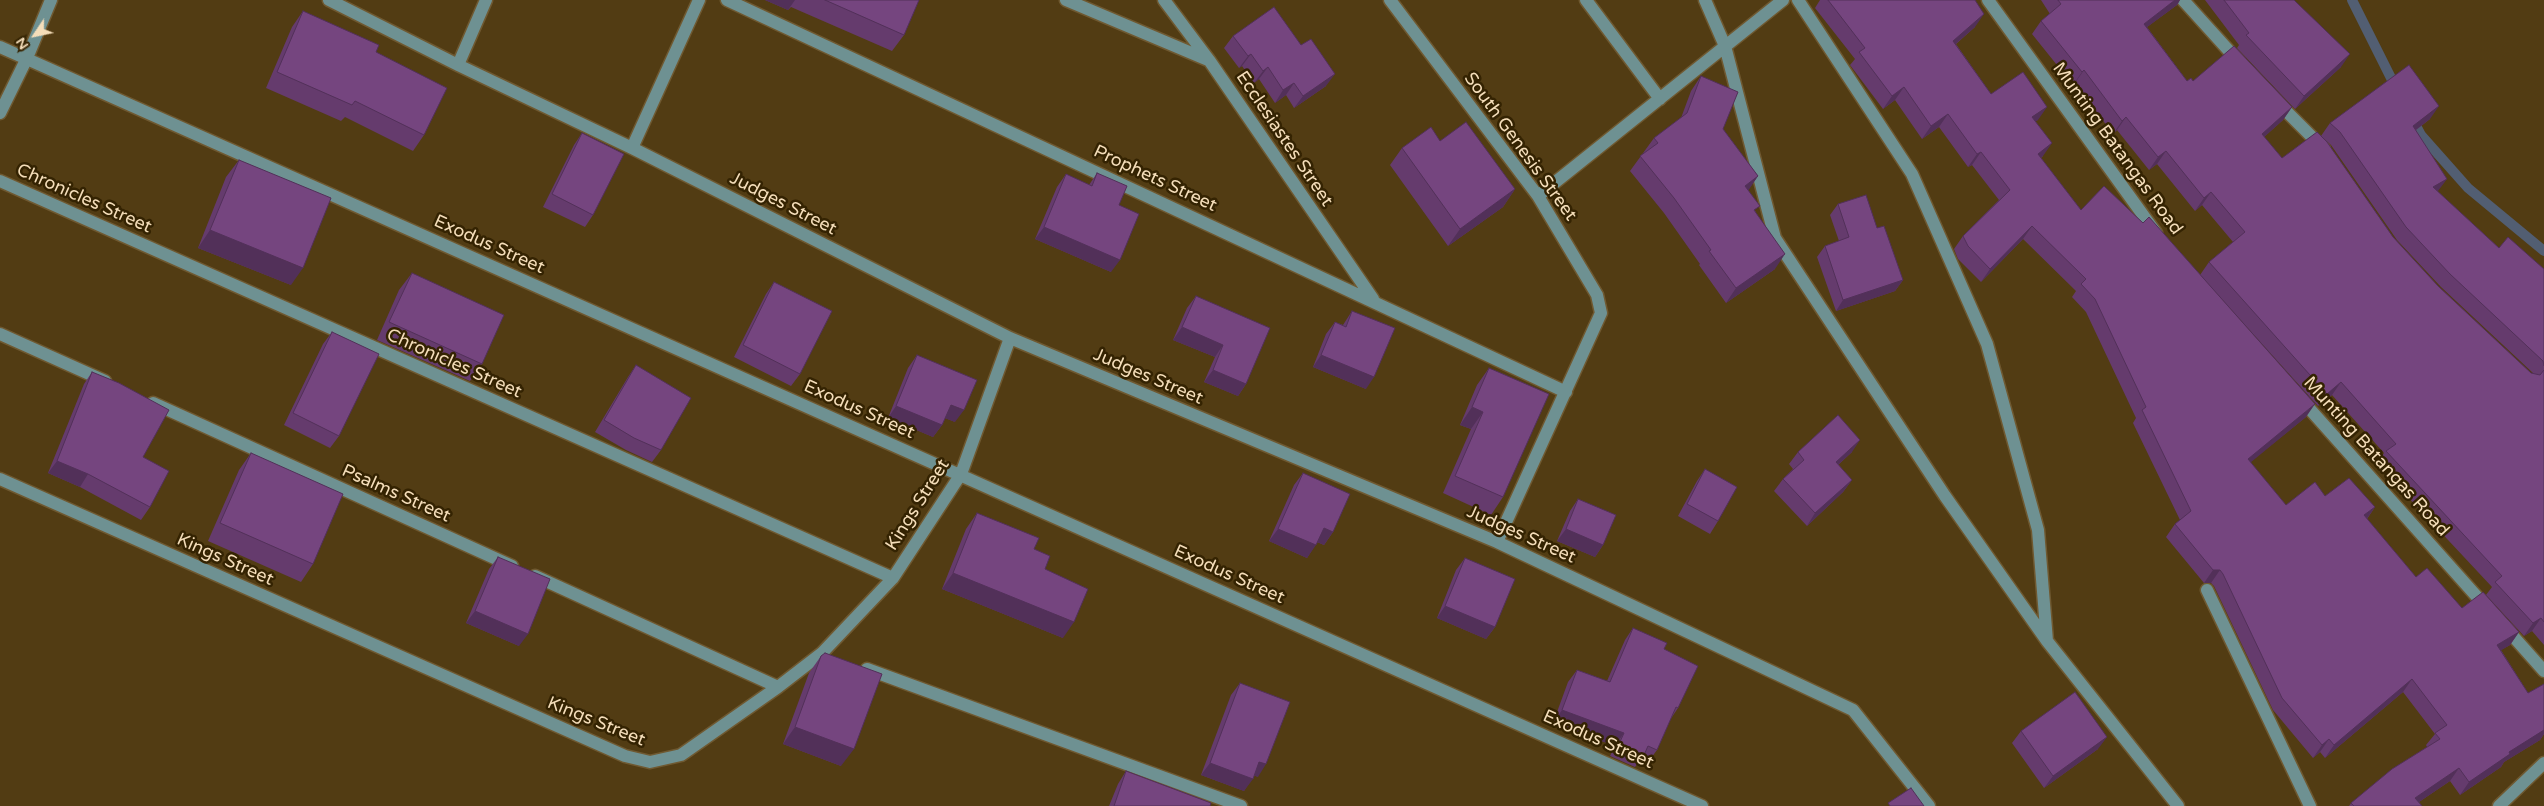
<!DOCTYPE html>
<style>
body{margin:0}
#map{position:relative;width:2544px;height:806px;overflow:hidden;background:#523c13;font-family:"Varela Round",sans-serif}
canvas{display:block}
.north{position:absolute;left:10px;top:10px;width:50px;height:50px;-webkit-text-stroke:4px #342302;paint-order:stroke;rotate:236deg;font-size:14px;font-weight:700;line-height:20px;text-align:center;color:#f4ddb9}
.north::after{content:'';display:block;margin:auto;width:18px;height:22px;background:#f4ddb9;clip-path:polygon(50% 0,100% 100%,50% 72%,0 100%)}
</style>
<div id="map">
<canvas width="2544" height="806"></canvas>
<div class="north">N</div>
</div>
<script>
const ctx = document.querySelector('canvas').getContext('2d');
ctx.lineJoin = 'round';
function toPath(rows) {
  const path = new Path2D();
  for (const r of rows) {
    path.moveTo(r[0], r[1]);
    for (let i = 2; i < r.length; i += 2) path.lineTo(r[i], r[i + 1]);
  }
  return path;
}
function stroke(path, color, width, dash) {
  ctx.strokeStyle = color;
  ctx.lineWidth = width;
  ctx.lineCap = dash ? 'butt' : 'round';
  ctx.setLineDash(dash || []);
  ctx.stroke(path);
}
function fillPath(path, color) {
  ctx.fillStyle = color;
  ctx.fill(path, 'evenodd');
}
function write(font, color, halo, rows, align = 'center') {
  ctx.font = font + ' "Varela Round",sans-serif';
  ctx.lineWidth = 5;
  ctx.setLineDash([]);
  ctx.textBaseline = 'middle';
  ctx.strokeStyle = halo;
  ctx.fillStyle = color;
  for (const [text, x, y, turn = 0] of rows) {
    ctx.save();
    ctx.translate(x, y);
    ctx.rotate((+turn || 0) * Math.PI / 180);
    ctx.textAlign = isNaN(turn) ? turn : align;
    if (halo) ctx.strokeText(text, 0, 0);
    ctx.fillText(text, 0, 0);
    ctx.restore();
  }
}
stroke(toPath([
 [2352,0,2397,90],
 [2412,118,2421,135,2468,188,2544,251]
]), '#525e72', 10);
const minor = toPath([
 [329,0,458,65,632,148,1010,338,1497,542,1853,710,1929,806],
 [727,0,1566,392],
 [1066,0,1208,60],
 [1164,0,1209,60,1373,299],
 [1390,0,1538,196,1597,295,1601,313,1497,542],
 [1586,0,1660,99],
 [1705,0,1725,46,1775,238,1945,496,2047,641,2178,806],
 [1798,0,1912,174,1987,344,2038,530,2047,641],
 [1988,0,2156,233],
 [2183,0,2240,63],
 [0,47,1702,806],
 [458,65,486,0],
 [2276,101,2324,149],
 [0,113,27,58,51,0],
 [632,148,699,0],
 [0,181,893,578],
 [1538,196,1783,0],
 [0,334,105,381],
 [2299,397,2487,608],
 [153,403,512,566],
 [0,479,625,756,650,762,681,755,778,687,822,653,893,578,961,474,1010,338],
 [535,576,778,687],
 [2207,590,2310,806],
 [2504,626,2544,671],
 [867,669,1241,806],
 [2499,806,2544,763]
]);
stroke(minor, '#6f5931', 15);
stroke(minor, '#6e9192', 12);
fillPath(toPath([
 [765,0,919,0,904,35,892,51,791,7,788,10],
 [1820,0,1975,0,1975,27,1956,44,1991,94,2038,120,2035,121,2043,156,2041,158,2081,210,2306,417,2250,462,2286,505,2325,496,2375,507,2367,519,2416,577,2462,608,2519,632,2510,645,2501,650,2528,693,2544,684,2544,734,2540,740,2504,762,2501,767,2460,795,2450,781,2419,802,2422,806,2349,806,2351,803,2427,747,2426,745,2435,734,2403,692,2325,758,2320,752,2313,758,2273,710,2214,586,2211,583,2204,583,2166,537,2175,524,2180,520,2133,423,2136,418,2086,312,2072,297,2076,291,2023,239,1981,282,1958,259,1954,249,1963,236,1999,200,1972,165,1968,167,1939,127,1922,139,1895,100,1883,109,1850,65,1855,59,1815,8],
 [2041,0,2180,0,2177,5,2147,27,2187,81,2193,81,2292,107,2283,120,2264,137,2282,158,2393,237,2438,286,2531,373,2533,373,2441,287,2397,240,2331,145,2321,136,2330,123,2430,119,2416,130,2438,192,2499,248,2544,269,2544,645,2532,631,2524,636,2486,595,2492,587,2377,464,2384,453,2332,395,2318,406,2200,275,2209,262,2233,242,2202,205,2195,211,2157,164,2149,170,2117,130,2113,134,2075,83,2073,85,2032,34,2041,21,2050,14],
 [2205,0,2294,0,2341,67,2295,109,2237,48,2239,45],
 [303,11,376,52,424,135,413,151,345,117,341,121,266,88,292,27],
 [1233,36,1326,86,1294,108,1286,95,1275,103,1259,79,1254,83,1242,66,1239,68,1224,48],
 [1701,76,1723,129,1758,176,1748,190,1775,269,1726,303,1699,265,1700,264,1664,213,1630,171,1654,138,1681,118,1691,91],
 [582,133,593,215,585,227,543,207,574,145],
 [1440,141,1515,189,1503,207,1448,246,1390,165,1402,148],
 [239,160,291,285,198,248,226,177],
 [1097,173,1119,205,1111,272,1035,239,1057,187,1066,174,1089,185],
 [1838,204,1877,228,1903,280,1895,291,1836,311,1817,257,1825,246,1839,241,1830,215],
 [412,273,482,364,470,381,377,340,399,290],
 [774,282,800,374,791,386,734,357,766,294],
 [1196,296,1246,384,1238,396,1204,382,1215,357,1173,340,1187,308],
 [1352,311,1366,389,1313,367,1326,334,1335,322,1343,325],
 [332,332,339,436,330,448,284,425,323,344],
 [917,355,955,422,945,418,942,425,933,437,888,418,908,368],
 [636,365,661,450,652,462,626,450,595,432,628,377],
 [1489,368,1503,497,1491,515,1443,493,1471,429,1460,425,1477,385],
 [92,372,143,457,150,507,141,520,80,487,48,473,84,384],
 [1798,452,1852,452,1838,465,1852,480,1843,492,1807,526,1774,491,1783,479,1793,469,1789,464],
 [251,453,313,564,301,582,208,541,239,470],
 [1705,469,1718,521,1710,534,1678,516,1697,481],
 [1303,473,1333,532,1324,545,1317,542,1307,558,1269,541,1294,485],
 [1578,499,1603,545,1595,557,1557,541,1570,511],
 [977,513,1034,549,1063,638,942,589,966,529],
 [498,557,519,646,466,623,489,569],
 [1465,558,1495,627,1486,639,1437,618,1456,570],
 [1633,628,1664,649,1678,708,1670,720,1657,750,1648,762,1641,759,1635,767,1610,756,1615,746,1553,723,1568,682,1577,670,1607,681,1625,640],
 [821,656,841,766,783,744,809,673],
 [1240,683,1258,777,1254,775,1244,791,1201,775,1231,695],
 [2021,731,2098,749,2044,788,2012,743],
 [1126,771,1210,806,1109,806,1118,784]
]), '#653b6d');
fillPath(toPath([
 [765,0,795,0,788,10],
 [2175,0,2180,0,2177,5,2135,36,2144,24],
 [1984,14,1975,27,1944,54,1953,41],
 [1251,54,1242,66,1239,68,1248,56],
 [2350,54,2341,67,2295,109,2304,96],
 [1268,67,1259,79,1254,83,1263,71],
 [2084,70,2075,83,2073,85,2082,72],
 [1335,74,1326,86,1294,108,1303,96],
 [1294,83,1286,95,1275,103,1283,90],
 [1904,87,1895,100,1883,109,1892,96],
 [2439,106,2430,119,2404,139,2413,126],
 [2047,107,2038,120,2023,130,2032,117],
 [2292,107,2283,120,2253,147,2262,134],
 [1948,114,1939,127,1922,139,1931,126],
 [2126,117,2117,130,2113,134,2122,121],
 [2052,143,2043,156,2029,167,2038,154],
 [2166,151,2157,164,2149,170,2158,157],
 [1981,152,1972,165,1968,167,1977,154],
 [1758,176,1748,191,1745,186],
 [2447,179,2438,191,2424,200,2433,187],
 [1515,189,1503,207,1448,246,1460,229],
 [2211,192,2202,205,2195,211,2204,198],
 [2032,226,2023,239,1981,282,1990,269],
 [1044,227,1120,260,1111,272,1035,239],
 [210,230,303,268,291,285,198,248],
 [1785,254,1775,269,1726,303,1736,288],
 [1903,280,1895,291,1836,311,1843,300],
 [1182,327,1223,345,1215,357,1173,340],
 [1321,355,1374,377,1366,389,1313,367],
 [1213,370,1246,384,1238,396,1204,382],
 [2341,382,2332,395,2318,406,2327,394],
 [2315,404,2306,417,2239,472,2248,459],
 [951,405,964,410,955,422,942,417],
 [896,406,942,425,933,437,888,418],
 [1472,407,1483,412,1471,429,1460,425],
 [1860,440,1852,452,1828,474,1836,462],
 [57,461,88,474,80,487,48,473],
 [1852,480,1843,492,1807,526,1815,513],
 [2375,507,2366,520,2364,515],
 [1324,528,1333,532,1324,545,1315,541],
 [1278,529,1316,545,1307,558,1269,541],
 [1566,529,1603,545,1595,557,1557,541],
 [2213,570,2220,570,2211,583,2204,583],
 [953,573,1074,622,1063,638,942,589],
 [1445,606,1495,627,1486,639,1437,618],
 [475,611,528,634,519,646,466,623],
 [2541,618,2532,631,2524,636,2533,623],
 [2519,632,2510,645,2488,658,2497,645],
 [2412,679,2403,692,2325,758,2334,745],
 [1562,710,1624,733,1615,746,1553,723],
 [2544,725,2544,734,2540,740,2504,762,2501,767,2460,795,2469,782],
 [795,727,854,749,841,766,783,744],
 [2107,737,2098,749,2044,788,2053,776],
 [2329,739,2320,752,2313,758,2322,745],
 [1259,762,1266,764,1258,777,1250,774],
 [1210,763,1253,779,1244,791,1201,775],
 [2459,768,2450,781,2413,806,2415,798]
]), '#523059');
const building = toPath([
 [825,0,919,0,904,35,825,0],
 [1828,0,1975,0,1984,14,1953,41,1991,94,2023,72,2047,107,2032,117,2052,143,2038,154,2081,210,2104,186,2143,223,2149,217,2315,404,2248,459,2286,505,2315,482,2325,496,2349,478,2375,507,2364,515,2416,577,2427,568,2462,608,2483,592,2519,632,2497,645,2528,693,2544,684,2544,730,2509,752,2510,754,2469,782,2459,768,2415,798,2422,806,2354,806,2351,803,2392,769,2440,739,2435,733,2447,725,2412,679,2334,745,2329,739,2322,745,2282,698,2223,574,2220,570,2213,570,2175,524,2191,511,2142,410,2146,407,2095,299,2081,284,2086,279,2032,226,1990,269,1968,246,1963,236,2010,190,1981,152,1977,154,1948,114,1931,126,1904,87,1892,96,1859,52,1865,48,1828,0],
 [2058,0,2175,0,2144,24,2187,81,2191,78,2193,81,2234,46,2292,107,2262,134,2282,158,2317,132,2327,142,2393,237,2438,286,2531,373,2540,375,2544,370,2544,622,2541,618,2533,623,2495,582,2502,576,2386,451,2396,444,2341,382,2327,394,2209,262,2245,232,2211,192,2204,198,2166,151,2158,157,2126,117,2122,121,2084,70,2082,72,2041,21,2061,4,2058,0],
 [2224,0,2294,0,2350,54,2304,96,2246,35,2249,33,2224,0],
 [1274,7,1301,45,1311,39,1335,74,1303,96,1294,83,1283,90,1268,67,1263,71,1251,54,1248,56,1233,36,1274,7],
 [303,11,379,45,376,52,447,88,424,135,355,101,352,105,277,72,303,11],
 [2409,65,2439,106,2413,126,2447,179,2433,187,2499,248,2508,237,2544,269,2544,366,2543,361,2450,274,2406,227,2340,132,2330,123,2409,65],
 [1701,76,1738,92,1723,129,1758,176,1745,186,1760,206,1754,210,1785,254,1736,288,1709,251,1711,250,1674,198,1640,156,1658,143,1654,138,1687,113,1701,76],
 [1466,122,1515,189,1460,229,1402,148,1431,127,1440,141,1466,122],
 [582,133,624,154,593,215,552,194,582,133],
 [239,160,331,198,303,268,210,230,239,160],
 [1097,173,1127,186,1119,205,1139,214,1120,260,1044,227,1066,174,1092,186,1097,173],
 [1866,195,1877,228,1884,226,1903,280,1843,300,1825,246,1849,237,1838,204,1866,195],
 [412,273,504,315,482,364,389,322,412,273],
 [774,282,832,311,800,374,743,345,774,282],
 [1196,296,1270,328,1246,384,1213,370,1223,345,1182,327,1196,296],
 [1352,311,1395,328,1374,377,1321,355,1335,322,1346,327,1352,311],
 [332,332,379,354,339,436,293,413,332,332],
 [917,355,977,380,964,410,951,405,942,425,896,406,917,355],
 [636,365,691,398,661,450,634,438,604,420,636,365],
 [1489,368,1549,394,1503,497,1455,476,1483,412,1472,407,1489,368],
 [92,372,119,383,169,410,143,457,169,471,150,507,88,474,57,461,92,372],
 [1838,415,1860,440,1836,462,1852,480,1815,513,1783,479,1804,460,1798,452,1838,415],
 [251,453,343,494,313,564,220,523,251,453],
 [1705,469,1737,487,1718,521,1687,504,1705,469],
 [1303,473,1350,494,1333,532,1324,528,1316,545,1278,529,1303,473],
 [1578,499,1616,515,1603,545,1566,529,1578,499],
 [977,513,1039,538,1034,549,1050,556,1045,569,1088,589,1074,622,953,573,977,513],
 [498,557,550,579,528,634,475,611,498,557],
 [1465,558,1515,579,1495,627,1445,606,1465,558],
 [1633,628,1667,643,1664,649,1698,666,1678,708,1676,707,1657,750,1648,746,1644,755,1619,744,1624,733,1562,710,1577,670,1610,682,1633,628],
 [825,653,882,674,854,749,795,727,821,656,825,653],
 [1240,683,1290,702,1266,764,1259,762,1253,779,1210,763,1240,683],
 [2075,692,2107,737,2053,776,2021,731,2075,692],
 [1126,771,1211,803,1210,806,1114,806,1126,771],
 [1911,788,1924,806,1890,806,1888,803,1911,788]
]);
fillPath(building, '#75457f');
stroke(building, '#523059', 1);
write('18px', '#f4ddb9', '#342302', [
 ["Ecclesiastes Street",1284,139,56],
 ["South Genesis Street",1520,147,54],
 ["Munting Batangas Road",2117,149,54],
 ["Prophets Street",1155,179,25],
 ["Chronicles Street",84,199,24],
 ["Judges Street",783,204,27],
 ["Exodus Street",489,245,24],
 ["Chronicles Street",454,364,24],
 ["Judges Street",1148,377,23],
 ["Exodus Street",859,410,24],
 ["Munting Batangas Road",2376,457,48],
 ["Psalms Street",396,494,24],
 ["Kings Street",918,505,-58],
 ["Judges Street",1521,535,24],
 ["Kings Street",225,560,24],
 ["Exodus Street",1229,575,24],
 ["Kings Street",596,722,22],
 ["Exodus Street",1598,740,24]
]);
</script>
